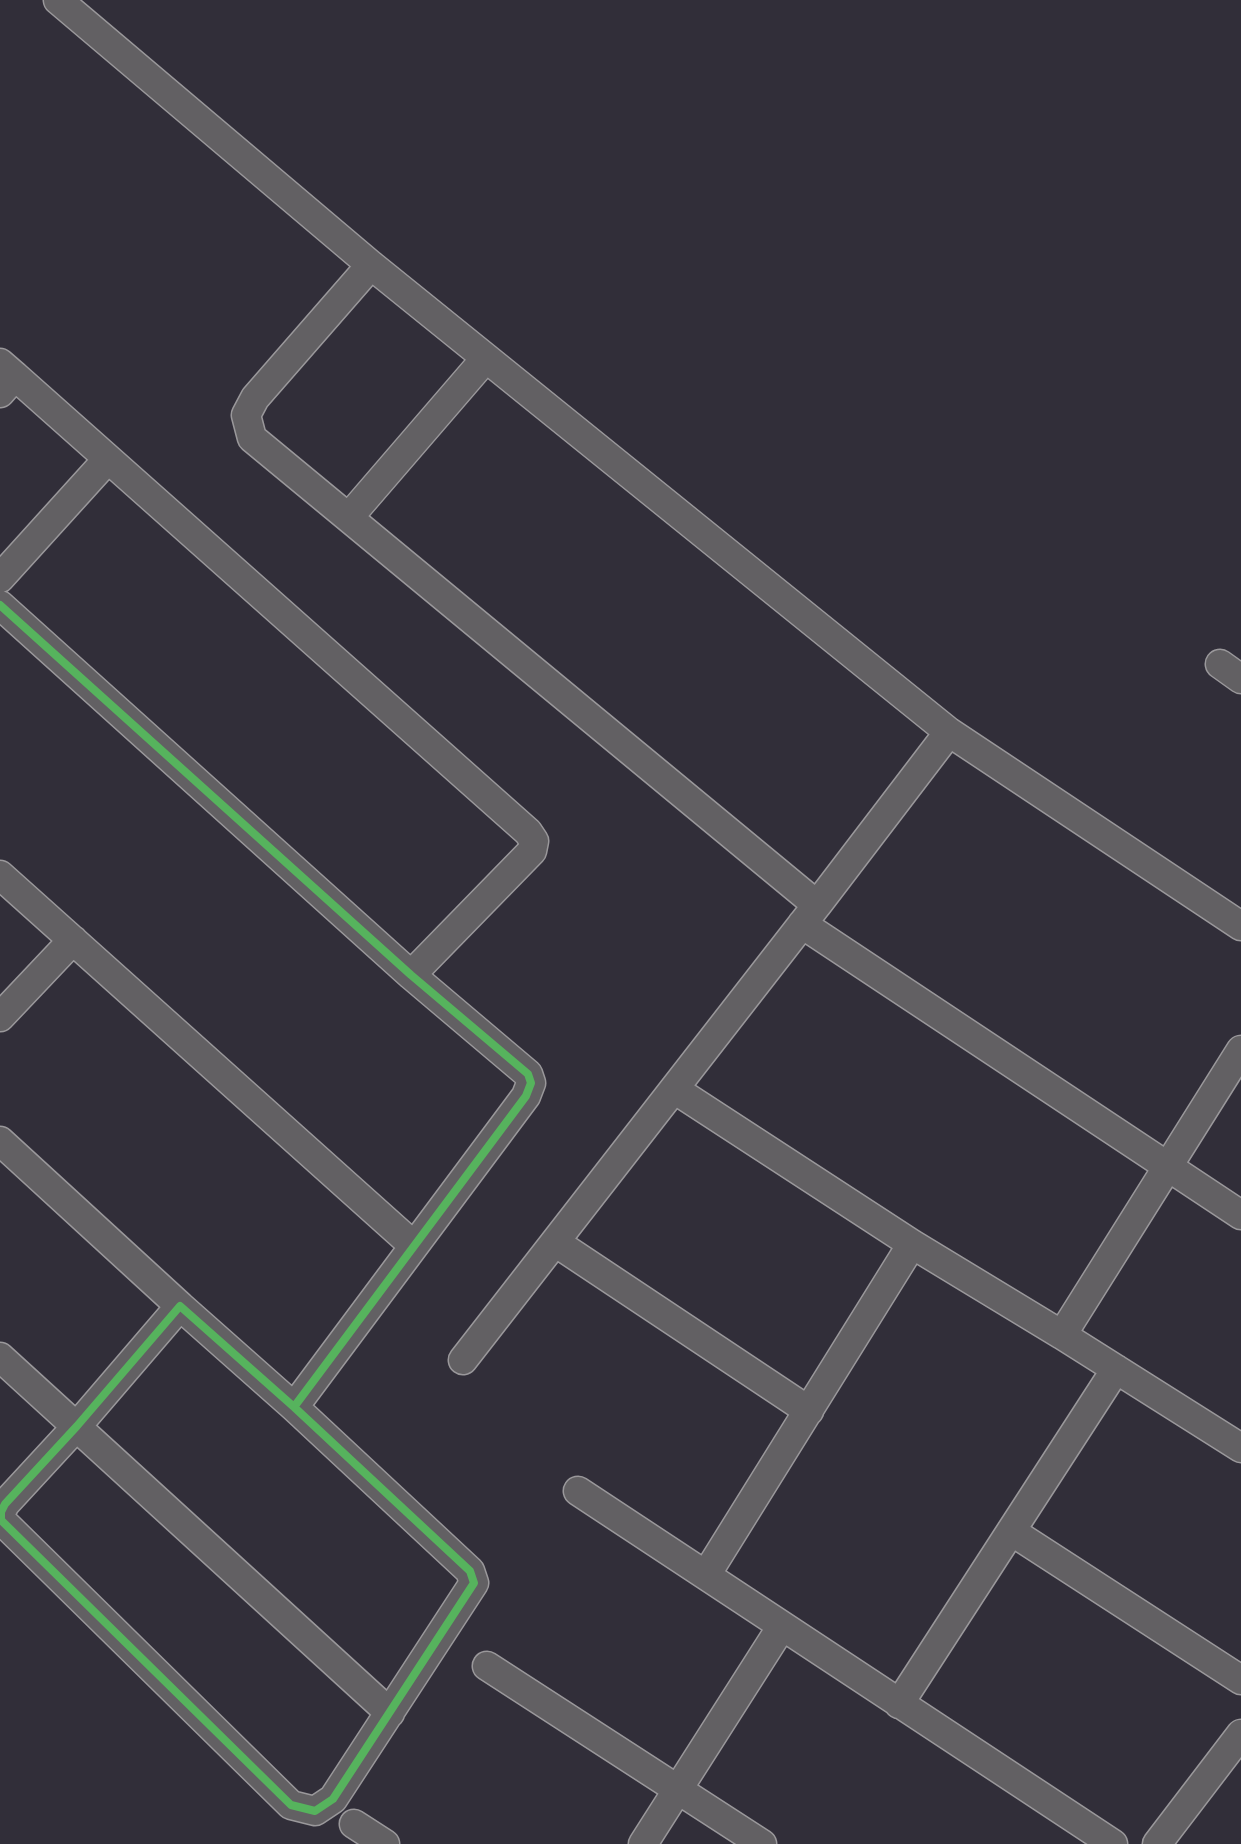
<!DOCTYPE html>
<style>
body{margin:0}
canvas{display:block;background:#312e39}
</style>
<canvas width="1241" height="1844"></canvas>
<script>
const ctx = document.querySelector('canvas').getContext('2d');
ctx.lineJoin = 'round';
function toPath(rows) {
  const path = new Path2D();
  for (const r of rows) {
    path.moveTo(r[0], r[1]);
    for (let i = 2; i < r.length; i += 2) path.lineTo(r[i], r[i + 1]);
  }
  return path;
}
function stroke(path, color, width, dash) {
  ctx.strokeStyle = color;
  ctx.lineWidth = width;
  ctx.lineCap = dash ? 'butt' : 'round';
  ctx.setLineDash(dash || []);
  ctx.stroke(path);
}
const minor = toPath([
 [58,0,371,265,949,732,1241,926],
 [371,265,255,398,246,415,252,438,817,905,463,1360],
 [0,363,15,376,0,393],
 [15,376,528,832,534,841,532,851,411,975],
 [349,517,486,358],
 [0,578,107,460],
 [0,605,411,975,528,1074,531,1083,526,1096,294,1407,470,1571,474,1583,333,1799,315,1811,291,1805,1,1520,1,1512,5,1504,77,1426,180,1306,294,1407],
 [1220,664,1241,679],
 [0,875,414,1246],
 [817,905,949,732],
 [802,924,1241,1215],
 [0,1017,73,940],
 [674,1089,912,1244,1062,1335,1241,1050],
 [0,1141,180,1306],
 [555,1242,809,1411],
 [1062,1335,1241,1448],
 [0,1357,390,1713],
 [578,1491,1113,1844],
 [1011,1531,1241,1680],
 [706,1575,912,1244],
 [487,1666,762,1844],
 [899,1704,1116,1369],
 [354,1824,385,1844],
 [643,1844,782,1626],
 [1157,1844,1241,1734]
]);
stroke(minor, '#9a989b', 31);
stroke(minor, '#626063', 28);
stroke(toPath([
 [0,605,411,975,528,1074,531,1083,526,1096,294,1407,470,1571,474,1583,333,1799,315,1811,291,1805,1,1520,1,1512,5,1504,77,1426,180,1306,294,1407]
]), '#56b35d', 8);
</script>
